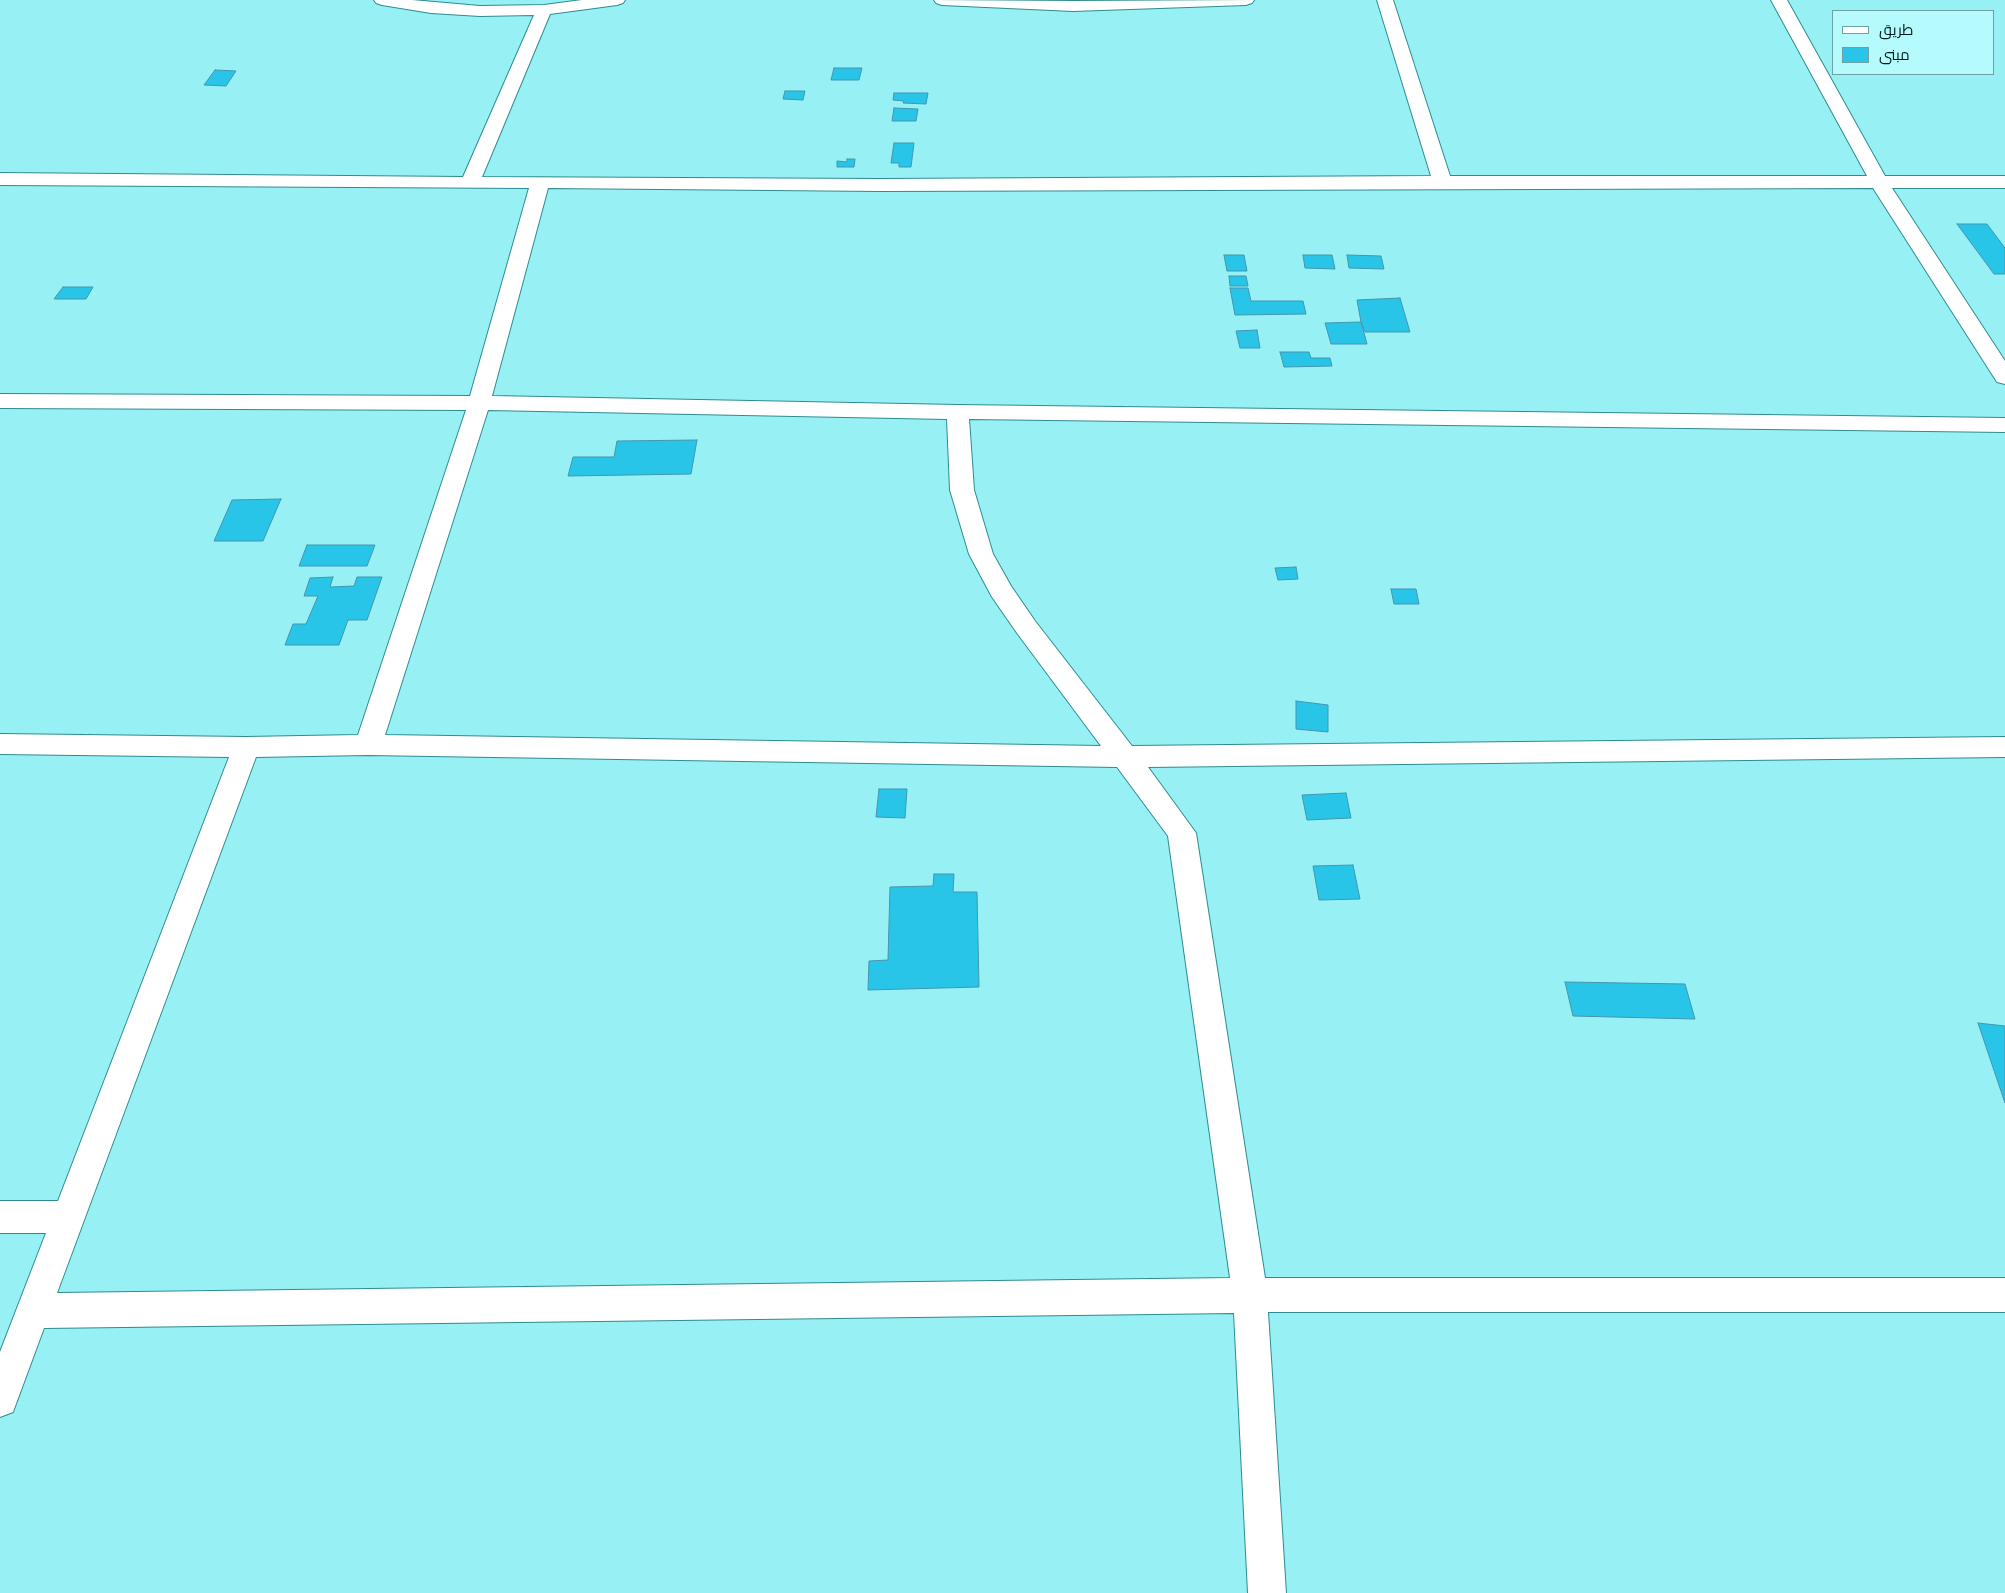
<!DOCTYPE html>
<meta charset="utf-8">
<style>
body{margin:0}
#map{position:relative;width:2005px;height:1593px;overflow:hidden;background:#97f1f4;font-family:"Nunito Sans",Cairo,sans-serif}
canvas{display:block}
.legend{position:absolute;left:1832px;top:10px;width:162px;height:65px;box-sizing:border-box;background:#b5fbfd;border:1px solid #6da1a2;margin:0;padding:6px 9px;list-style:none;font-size:15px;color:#00191a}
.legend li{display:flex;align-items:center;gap:10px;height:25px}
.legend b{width:25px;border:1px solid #6da1a2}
</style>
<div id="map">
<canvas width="2005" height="1593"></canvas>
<ul class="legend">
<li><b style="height:6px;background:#fff"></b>طريق</li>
<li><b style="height:14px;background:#29c5e9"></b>مبنى</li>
</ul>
</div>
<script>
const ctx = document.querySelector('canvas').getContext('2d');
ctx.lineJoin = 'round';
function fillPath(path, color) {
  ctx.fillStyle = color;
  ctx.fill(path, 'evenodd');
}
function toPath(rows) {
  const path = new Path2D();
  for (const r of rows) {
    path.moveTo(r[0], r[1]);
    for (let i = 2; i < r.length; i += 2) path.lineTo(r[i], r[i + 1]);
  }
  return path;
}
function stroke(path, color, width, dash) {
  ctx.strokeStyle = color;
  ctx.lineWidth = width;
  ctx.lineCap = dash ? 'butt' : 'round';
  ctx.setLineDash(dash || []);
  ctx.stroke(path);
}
const building = toPath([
 [834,68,862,68,859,80,831,80,834,68],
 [215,70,236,71,226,86,204,85,215,70],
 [785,91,805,91,803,100,783,99,785,91],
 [894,93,928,93,926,104,903,103,904,101,893,100,894,93],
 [894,108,918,109,916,121,892,121,894,108],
 [894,143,914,143,911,167,899,167,899,163,891,163,894,143],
 [847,159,855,159,854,167,837,167,837,161,847,162,847,159],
 [1957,224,1987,224,2005,248,2005,274,1994,274,1957,224],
 [1224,255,1244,255,1247,271,1227,271,1224,255],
 [1303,255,1332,255,1335,269,1305,268,1303,255],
 [1347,255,1381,256,1384,269,1349,268,1347,255],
 [1229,276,1246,276,1248,286,1230,286,1229,276],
 [63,287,93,287,86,299,54,299,63,287],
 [1230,288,1248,288,1251,301,1303,301,1306,314,1235,315,1230,288],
 [1400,298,1410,332,1365,332,1361,322,1357,300,1400,298],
 [1361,322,1367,344,1331,344,1325,323,1361,322],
 [1257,330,1260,348,1240,348,1236,331,1257,330],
 [1280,352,1309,352,1311,358,1330,358,1332,366,1284,367,1280,352],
 [697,440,691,474,568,476,573,457,614,457,617,441,697,440],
 [281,499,263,541,214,541,232,500,281,499],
 [307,545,375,545,367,566,299,566,307,545],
 [1296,567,1298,579,1278,580,1275,568,1296,567],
 [333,577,330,587,354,586,357,577,382,577,367,620,348,620,339,645,285,645,293,624,306,624,318,596,304,596,310,578,333,577],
 [1391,589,1416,589,1419,604,1394,604,1391,589],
 [1296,701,1328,705,1328,732,1296,729,1296,701],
 [879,789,907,789,905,818,876,817,879,789],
 [1346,793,1351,818,1307,820,1302,795,1346,793],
 [1353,865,1360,899,1319,900,1313,866,1353,865],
 [934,874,954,874,953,892,977,892,979,987,868,990,869,961,888,960,890,887,933,886,934,874],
 [1565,982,1685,984,1695,1019,1573,1016,1565,982],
 [1978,1023,2005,1026,2005,1103,1978,1023]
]);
fillPath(building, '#29c5e9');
stroke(building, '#4396ad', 1);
const minor = toPath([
 [374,0,412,0,480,6,544,5,582,0,625,0,623,3,617,5,550,14,482,177,880,179,1431,176,1377,0,1393,0,1450,176,1867,176,1771,0,1787,0,1885,176,2005,176,2005,188,1892,188,2005,361,2005,384,1997,382,1873,188,880,191,548,188,492,396,958,405,2005,418,2005,432,969,419,974,490,993,554,1011,586,1035,621,1132,746,2005,737,2005,757,1148,767,1196,833,1265,1278,2005,1278,2005,1312,1268,1312,1286,1593,1248,1593,1234,1313,44,1328,13,1412,0,1417,0,1352,46,1233,0,1233,0,1201,58,1201,229,757,0,754,0,734,246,737,358,735,466,410,0,408,0,394,470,396,529,188,0,185,0,173,463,177,534,15,480,16,431,13,382,5,376,3,374,0],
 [488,410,947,419,950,490,969,554,992,597,1017,633,1101,746,385,735,488,410],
 [368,755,1117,767,1168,836,1230,1278,57,1293,256,757,368,755],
 [934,0,1073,1,1254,0,1252,3,1246,5,1073,11,942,5,936,3,934,0]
]);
stroke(minor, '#2d8c90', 2);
fillPath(minor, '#fff');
</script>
